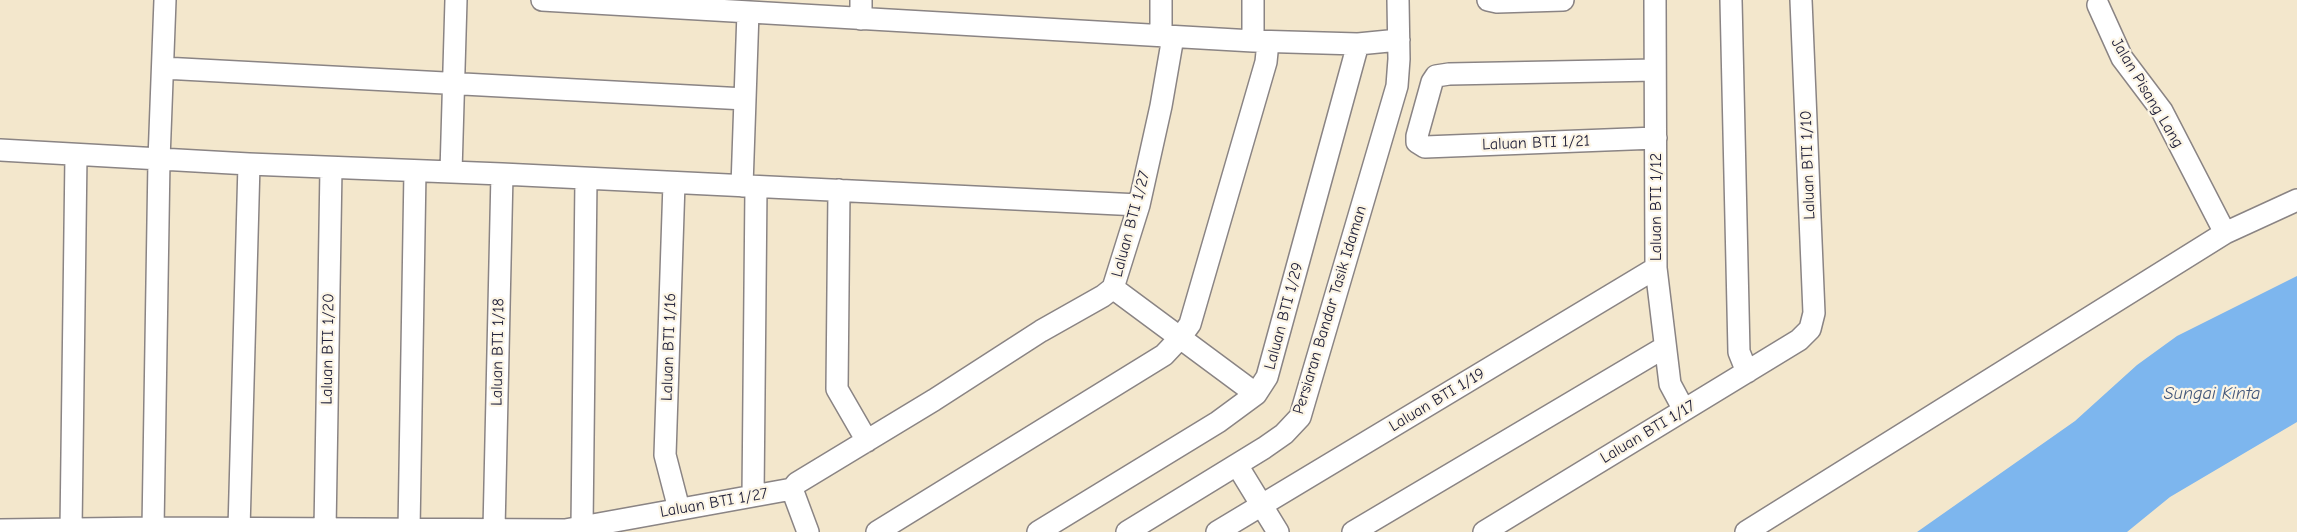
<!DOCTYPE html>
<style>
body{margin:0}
canvas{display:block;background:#f3e7cc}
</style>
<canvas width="2297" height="532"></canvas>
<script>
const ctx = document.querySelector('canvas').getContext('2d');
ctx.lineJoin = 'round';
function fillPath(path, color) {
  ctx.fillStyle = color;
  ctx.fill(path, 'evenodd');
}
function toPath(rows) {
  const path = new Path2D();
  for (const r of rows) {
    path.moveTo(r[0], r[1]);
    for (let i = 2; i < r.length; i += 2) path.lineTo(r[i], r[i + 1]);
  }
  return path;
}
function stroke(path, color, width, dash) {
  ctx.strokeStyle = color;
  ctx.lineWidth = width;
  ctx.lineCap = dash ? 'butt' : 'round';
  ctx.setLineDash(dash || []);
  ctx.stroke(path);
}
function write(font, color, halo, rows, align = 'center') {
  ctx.font = font + ' "Comic Neue",sans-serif';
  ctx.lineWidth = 4.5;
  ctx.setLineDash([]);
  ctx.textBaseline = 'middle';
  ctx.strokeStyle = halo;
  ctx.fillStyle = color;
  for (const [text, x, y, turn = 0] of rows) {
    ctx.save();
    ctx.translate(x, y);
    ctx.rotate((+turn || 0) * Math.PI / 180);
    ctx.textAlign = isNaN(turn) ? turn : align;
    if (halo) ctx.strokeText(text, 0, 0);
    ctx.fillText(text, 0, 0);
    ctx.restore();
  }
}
fillPath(toPath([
 [2297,276,2297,422,2170,497,2127,532,1917,532,2075,421,2137,365,2177,336]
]), '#7db6ee');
const minor = toPath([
 [542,0,1253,41,1358,44,1399,40],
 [1161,0,1161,36],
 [1253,0,1253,41],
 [1488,0,1497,2,1563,0],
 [1655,0,1656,268,1670,384,1684,410],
 [1731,0,1739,352,1747,372],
 [2098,5,2122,58,2162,111,2225,233],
 [861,19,861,0],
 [163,68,745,99],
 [1655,70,1449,74,1436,76,1432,82,1417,136,1417,142,1425,147,1656,138],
 [0,150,249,164,502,174,1139,205],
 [451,172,456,0],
 [674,183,665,455,679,509],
 [742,186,748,12],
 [839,190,837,389,867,441],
 [1113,288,1256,394],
 [1237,465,1278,532],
 [792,489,808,532],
 [753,496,756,187],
 [582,527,586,179],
 [153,528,159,160,165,0],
 [71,529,76,155],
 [239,529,249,164],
 [494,529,502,174],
 [0,530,153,528,565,530,792,489,797,483,934,400,1041,331,1103,296,1113,288,1139,205,1161,106,1173,37],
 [325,530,331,168],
 [409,530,415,171],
 [877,532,1164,355,1180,338,1190,324,1266,62,1268,42],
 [1038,532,1218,422,1256,394,1267,377,1358,44],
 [1127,532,1264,448,1284,434,1300,417,1397,86,1399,59,1398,0],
 [1217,532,1656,268],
 [1353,532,1665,347],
 [1484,532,1799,340,1810,329,1814,313,1801,0],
 [1746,532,2225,233,2297,200]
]);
stroke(minor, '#8a8484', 24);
stroke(minor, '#fff', 21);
write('16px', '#22223b', '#fcf5e5', [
 ["Jalan Pisang Lang",2147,93,59],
 ["Laluan BTI 1/21",1536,143,-2],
 ["Laluan BTI 1/10",1808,165,-92],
 ["Laluan BTI 1/12",1656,207,-90],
 ["Laluan BTI 1/27",1131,224,-75],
 ["Persiaran Bandar Tasik Idaman",1330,310,-73],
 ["Laluan BTI 1/29",1284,316,-75],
 ["Laluan BTI 1/16",669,347,-88],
 ["Laluan BTI 1/20",328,349,-89],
 ["Laluan BTI 1/18",498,352,-89],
 ["Laluan BTI 1/19",1437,400,-31],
 ["Laluan BTI 1/17",1648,432,-31],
 ["Laluan BTI 1/27",714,503,-10]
]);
write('italic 18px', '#42567a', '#fcf5e5', [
 ["Sungai Kinta",2212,394]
]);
</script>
